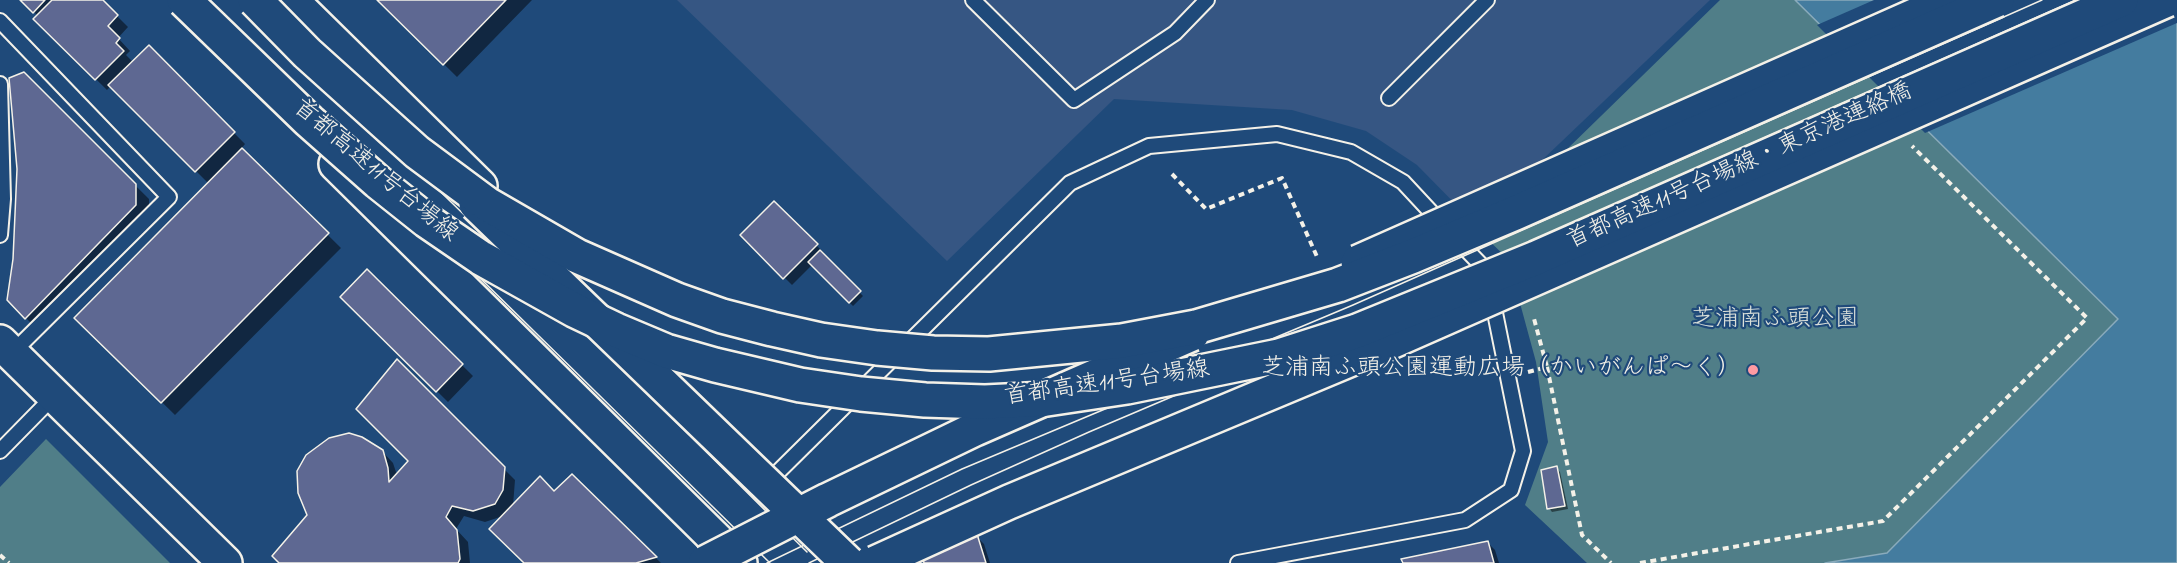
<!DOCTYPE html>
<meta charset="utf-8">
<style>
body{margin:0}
canvas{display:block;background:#1f4a7a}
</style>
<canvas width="2177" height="563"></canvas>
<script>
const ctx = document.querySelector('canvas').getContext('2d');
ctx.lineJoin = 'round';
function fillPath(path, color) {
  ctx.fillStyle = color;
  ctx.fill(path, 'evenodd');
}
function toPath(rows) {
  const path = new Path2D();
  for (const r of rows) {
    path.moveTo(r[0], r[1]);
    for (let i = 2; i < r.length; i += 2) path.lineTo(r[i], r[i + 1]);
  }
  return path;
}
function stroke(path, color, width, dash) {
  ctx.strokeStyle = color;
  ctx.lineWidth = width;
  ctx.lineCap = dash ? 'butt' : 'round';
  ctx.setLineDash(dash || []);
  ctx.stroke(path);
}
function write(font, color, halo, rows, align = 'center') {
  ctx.font = font + ' "Indie Flower","Klee One",sans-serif';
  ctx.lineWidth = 4.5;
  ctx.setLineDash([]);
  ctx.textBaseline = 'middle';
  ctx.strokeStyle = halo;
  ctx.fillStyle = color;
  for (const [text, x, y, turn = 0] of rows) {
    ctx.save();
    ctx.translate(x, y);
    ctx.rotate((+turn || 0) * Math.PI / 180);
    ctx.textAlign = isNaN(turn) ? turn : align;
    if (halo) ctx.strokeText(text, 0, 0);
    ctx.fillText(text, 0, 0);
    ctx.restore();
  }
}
fillPath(toPath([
 [677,0,1710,0,1475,224,1417,165,1366,131,1292,110,1114,99,947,261]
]), '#365683');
fillPath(toPath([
 [1720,0,1795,0,2118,319,1887,553,1825,563,1587,563,1525,505,1548,442,1536,362,1508,259,1481,233],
 [46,439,170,563,0,563,0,487]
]), '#507e88');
const water = toPath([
 [1795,0,2177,0,2177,563,1825,563,1887,553,2118,319,1795,0]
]);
fillPath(water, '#447c9f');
stroke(water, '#8aabbc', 1.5);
fillPath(toPath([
 [1874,0,2177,0,2177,23,1925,133,1817,25]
]), '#1f4a7a');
fillPath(toPath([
 [22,0,101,0,128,27,118,38,130,51,126,55,133,62,149,47,245,144,241,149,341,248,175,415,76,318,209,184,111,86,107,90,35,19,38,16],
 [379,0,532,0,457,77],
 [23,74,149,199,149,219,39,331,26,318,15,259],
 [774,203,824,253,822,255,863,296,853,306,812,265,792,285,742,235],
 [367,271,473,376,448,402,342,297],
 [397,362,515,480,513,506,554,493,572,476,661,563,526,563,503,516,485,522,464,516,456,529,468,542,470,563,281,563,382,451,393,463,397,475,410,461],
 [1556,468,1560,472,1568,509,1552,512,1549,508],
 [976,536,984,544,990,563,925,563],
 [1487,542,1495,550,1499,563,1404,563]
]), '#0007');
const building = toPath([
 [20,0,45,0,33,13,20,0],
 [52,0,103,0,118,15,108,26,120,38,116,43,124,51,95,80,33,19,52,0],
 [377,0,506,0,443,65,377,0],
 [149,45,235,132,195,172,108,85,149,45],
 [24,72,136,184,136,205,25,319,7,300,13,259,17,169,9,78,24,72],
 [242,148,329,233,161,403,74,318,242,148],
 [774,201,818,244,783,279,740,235,774,201],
 [820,250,861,291,849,303,808,262,820,250],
 [367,269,463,364,436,392,340,297,367,269],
 [397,359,505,467,503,490,495,504,473,511,452,506,446,517,457,530,460,559,458,563,279,563,272,556,307,515,298,493,297,471,306,455,329,438,349,433,362,437,383,450,388,468,389,482,408,461,356,409,397,359],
 [1557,466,1565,506,1547,509,1541,470,1557,466],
 [572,474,657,557,636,563,524,563,489,529,540,476,554,491,572,474],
 [977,534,986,563,924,563,921,552,977,534],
 [1488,541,1494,563,1403,563,1401,559,1488,541]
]);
fillPath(building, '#5e6892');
stroke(building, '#f4f1e8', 1.5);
const lane = toPath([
 [973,0,1074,100,1175,33,1207,0],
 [0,21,169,197,12,353],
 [0,84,3,199,0,235],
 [1389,98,1487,0],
 [1456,239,1487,271,1488,276],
 [0,451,55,395],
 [775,475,1070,183,1149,146,1277,134,1351,152,1403,182,1443,225],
 [1238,563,1465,520,1511,490,1523,451,1492,298]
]);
const secondary = toPath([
 [291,0,480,186],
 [336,164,740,563],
 [0,342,225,563]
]);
stroke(lane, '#f4f1e8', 18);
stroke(secondary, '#f4f1e8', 38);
stroke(toPath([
 [1172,174,1206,209,1282,178,1318,259],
 [1547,367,1582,535,1611,563],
 [1528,372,1547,367,1533,315],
 [0,555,9,563],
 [1640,563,1883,521,2087,318,1912,146]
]), '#f4f1e8', 4, [6, 4.5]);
stroke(lane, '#1f4a7a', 14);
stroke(secondary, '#1f4a7a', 33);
stroke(toPath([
 [197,0,770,563],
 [243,0,623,369,807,552],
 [767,563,962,469,1353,305,2042,0],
 [809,563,971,485,1089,432,1364,315,2076,0]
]), '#f4f1e8', 1.5);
const secondaryBridge = toPath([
 [476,204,848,563],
 [1358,262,1950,0],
 [705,563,828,500,975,429,1192,334],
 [875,563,1009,502,1368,352,2167,0]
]);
const highwayBridge = toPath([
 [184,0,309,121,378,182,427,221,481,258,574,310,616,330,666,351,715,365,800,385,861,394,925,400,985,402,1047,399,1127,387,1279,356,1357,331,1536,258,2121,0],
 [255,0,307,53,417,152,487,204,577,256,677,300,722,316,772,329,821,340,877,348,933,353,989,354,1122,341,1196,327,1338,285,1413,256,1515,213,1997,0]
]);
stroke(secondaryBridge, '#f4f1e8', 38, []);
stroke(highwayBridge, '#f4f1e8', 38, []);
stroke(secondaryBridge, '#1f4a7a', 33);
stroke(highwayBridge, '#1f4a7a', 33);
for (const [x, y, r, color] of [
 [1753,370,6,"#ff9aa2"]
]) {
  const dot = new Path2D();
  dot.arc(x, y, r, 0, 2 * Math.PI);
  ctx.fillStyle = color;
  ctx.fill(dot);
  stroke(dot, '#1f4a7a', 2);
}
write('24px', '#f4f1e8', '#1f4a7a', [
 ["首都高速11号台場線・東京港連絡橋",1740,168,-24],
 ["首都高速11号台場線",374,172,40],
 ["首都高速11号台場線",1107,385,-8]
]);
write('24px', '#dbe0da', '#1f4a7a', [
 ["芝浦南ふ頭公園",1775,321]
]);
write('24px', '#f4f1e8', '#1f4a7a', [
 ["芝浦南ふ頭公園運動広場（かいがんぱ～く）",1741,370]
], 'right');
</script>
